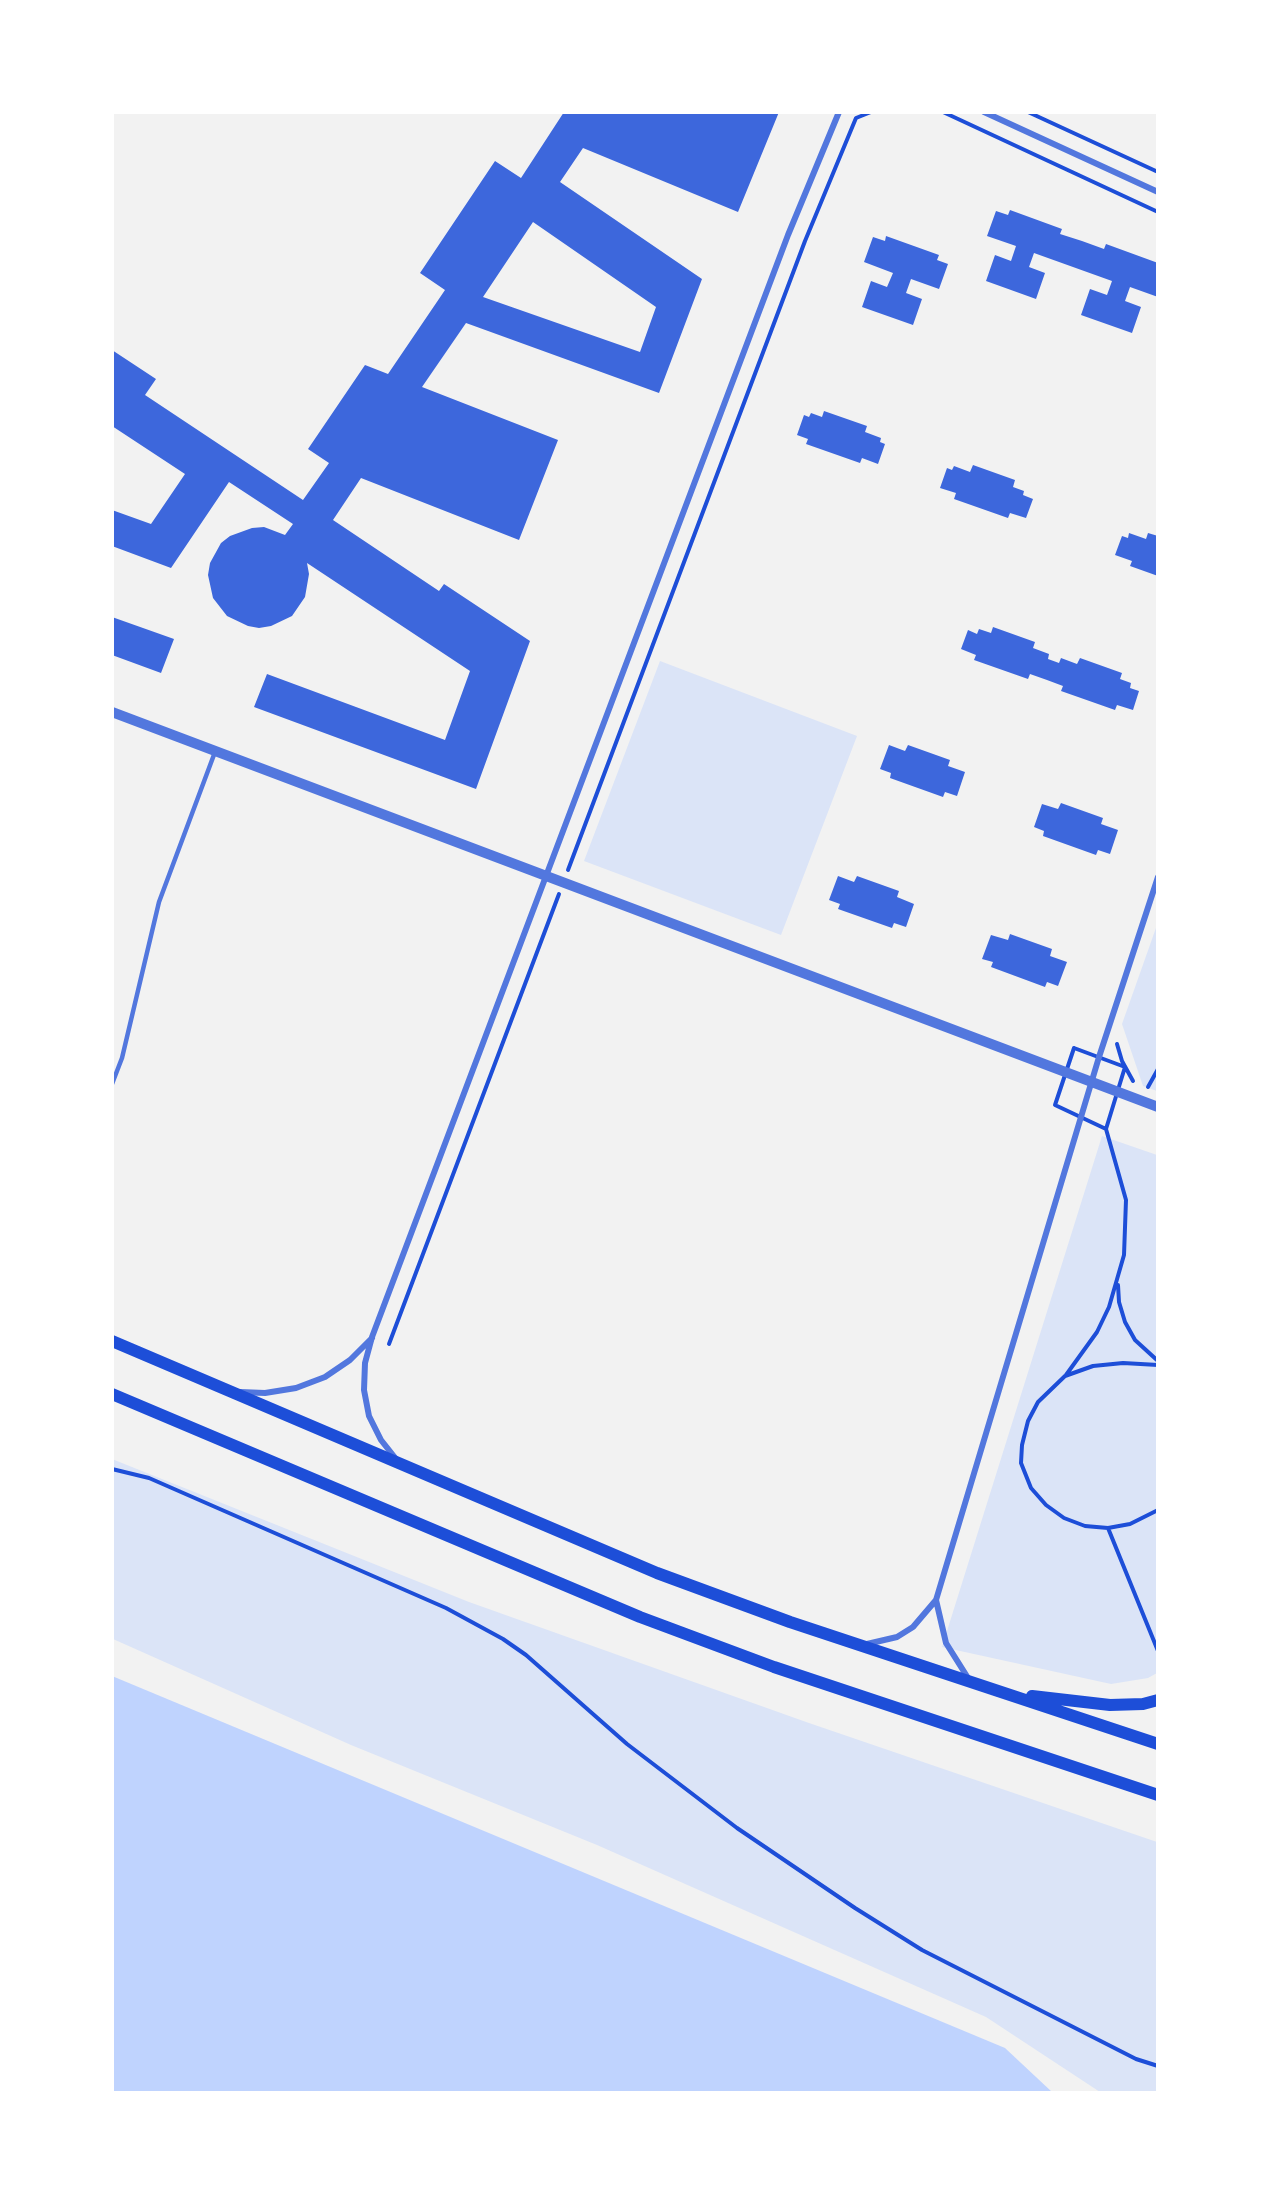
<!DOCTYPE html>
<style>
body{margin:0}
#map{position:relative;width:1270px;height:2205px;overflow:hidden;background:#f2f2f2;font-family:"Alegreya Sans",sans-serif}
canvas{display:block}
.frame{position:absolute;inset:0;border:114px solid #fff;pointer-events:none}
</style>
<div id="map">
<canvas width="1270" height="2205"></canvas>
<div class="frame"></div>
</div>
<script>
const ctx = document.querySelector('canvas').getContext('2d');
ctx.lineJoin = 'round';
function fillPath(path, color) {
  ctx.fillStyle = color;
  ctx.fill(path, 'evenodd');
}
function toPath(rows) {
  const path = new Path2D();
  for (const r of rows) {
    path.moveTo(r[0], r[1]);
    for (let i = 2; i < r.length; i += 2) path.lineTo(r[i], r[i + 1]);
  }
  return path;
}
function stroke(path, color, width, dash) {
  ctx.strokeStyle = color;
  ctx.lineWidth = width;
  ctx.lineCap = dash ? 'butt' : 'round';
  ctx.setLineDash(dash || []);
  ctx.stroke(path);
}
fillPath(toPath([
 [660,661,857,736,781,935,584,861],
 [1157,925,1157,1091,1143,1086,1122,1024],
 [1102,1136,1157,1155,1157,1673,1148,1678,1111,1684,942,1647],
 [112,1459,469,1602,809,1723,1157,1842,1157,2092,1100,2092,986,2017,597,1845,351,1745,113,1639]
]), '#dbe4f7');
fillPath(toPath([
 [112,1676,1005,2048,1052,2092,113,2092]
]), '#bfd3fe');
fillPath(toPath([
 [564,112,779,112,738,212,583,148,560,182,702,279,659,393,466,323,422,387,558,440,519,540,361,478,333,520,439,591,444,584,530,641,476,789,254,707,267,674,445,740,470,671,307,563,309,574,305,597,292,616,271,626,259,628,248,626,227,616,213,598,208,575,210,563,221,543,230,536,252,528,264,527,285,535,293,524,229,482,171,568,112,546,112,510,151,524,185,474,112,426,112,350,156,379,145,395,303,500,329,463,308,449,365,365,388,374,445,290,420,273,495,161,521,178],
 [533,222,656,307,640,352,483,297],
 [1010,210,1062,229,1060,234,1082,241,1104,249,1106,244,1158,263,1158,297,1130,287,1125,301,1141,307,1132,333,1081,315,1090,289,1107,295,1112,281,1034,253,1029,267,1045,273,1036,299,986,281,995,255,1011,261,1016,246,987,236,996,211,1008,215],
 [886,236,939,255,937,260,948,264,939,289,911,279,906,293,922,299,913,325,862,307,871,281,887,287,893,273,864,262,873,237,885,241],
 [824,411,867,426,865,432,881,438,880,442,885,444,878,464,862,458,860,463,806,444,808,439,797,435,804,415,809,417,811,413,822,417],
 [973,465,1015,480,1013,487,1024,491,1023,495,1033,499,1026,518,1010,513,1008,518,954,499,956,493,940,488,947,468,952,470,954,466,970,472],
 [1129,533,1146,539,1148,533,1158,536,1158,576,1130,566,1132,561,1115,555,1122,536,1128,538],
 [112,617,174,639,161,673,112,655],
 [993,627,1035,642,1033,648,1049,654,1048,659,1059,663,1061,658,1077,664,1080,658,1122,673,1120,679,1131,683,1130,688,1139,691,1133,710,1117,705,1115,710,1061,691,1063,686,1047,680,1030,674,1028,679,974,660,976,655,961,649,968,630,977,634,979,629,991,633],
 [889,745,905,751,908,745,950,760,948,766,965,772,957,796,945,792,943,797,890,778,891,773,880,769],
 [1061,803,1103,818,1101,824,1118,830,1110,854,1098,850,1096,855,1043,836,1044,831,1034,827,1042,804,1058,809],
 [838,876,854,882,857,876,899,891,897,897,914,904,906,927,894,923,892,928,838,909,840,904,829,900],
 [1010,934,1052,949,1050,956,1067,962,1058,986,1047,982,1045,987,991,967,993,962,982,959,991,935,1008,940]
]), '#3d67dc');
stroke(toPath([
 [943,112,1158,212],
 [1028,112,1158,172],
 [568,870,805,241,856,118,871,112],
 [1117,1044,1122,1061,1133,1081],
 [1074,1048,1125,1067,1106,1129,1055,1105,1074,1048],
 [1148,1087,1158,1069],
 [1118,1285,1119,1302,1125,1322,1135,1340,1158,1361],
 [389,1344,559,894],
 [1158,1365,1123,1363,1093,1366,1065,1376,1038,1402,1028,1421,1022,1445,1021,1463,1031,1488,1046,1505,1064,1518,1085,1526,1108,1528,1130,1524,1158,1510],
 [1066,1375,1097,1332,1109,1307,1124,1255,1126,1200,1106,1129],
 [112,1469,149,1478,446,1608,503,1639,526,1655,627,1744,737,1828,855,1908,922,1950,1136,2059,1158,2066],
 [1108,1528,1158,1651]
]), '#1d4ed8', 4);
stroke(toPath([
 [112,1084,122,1058,159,902,215,752]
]), '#5277de', 4.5);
stroke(toPath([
 [984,112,1158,192],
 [240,1392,265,1393,296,1388,325,1377,350,1360,372,1338],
 [396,1459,381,1440,369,1416,364,1390,365,1363,372,1337,788,235,839,112],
 [936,1600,946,1643,968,1678],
 [867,1644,897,1637,913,1627,936,1600,1099,1057,1158,877]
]), '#5277de', 6);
stroke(toPath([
 [112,712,1158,1107]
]), '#5277de', 10);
stroke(toPath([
 [112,1341,657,1573,790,1622,1158,1744],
 [112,1394,640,1617,774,1667,1158,1795],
 [1032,1696,1110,1705,1143,1704,1158,1700]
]), '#1d4ed8', 12);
</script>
